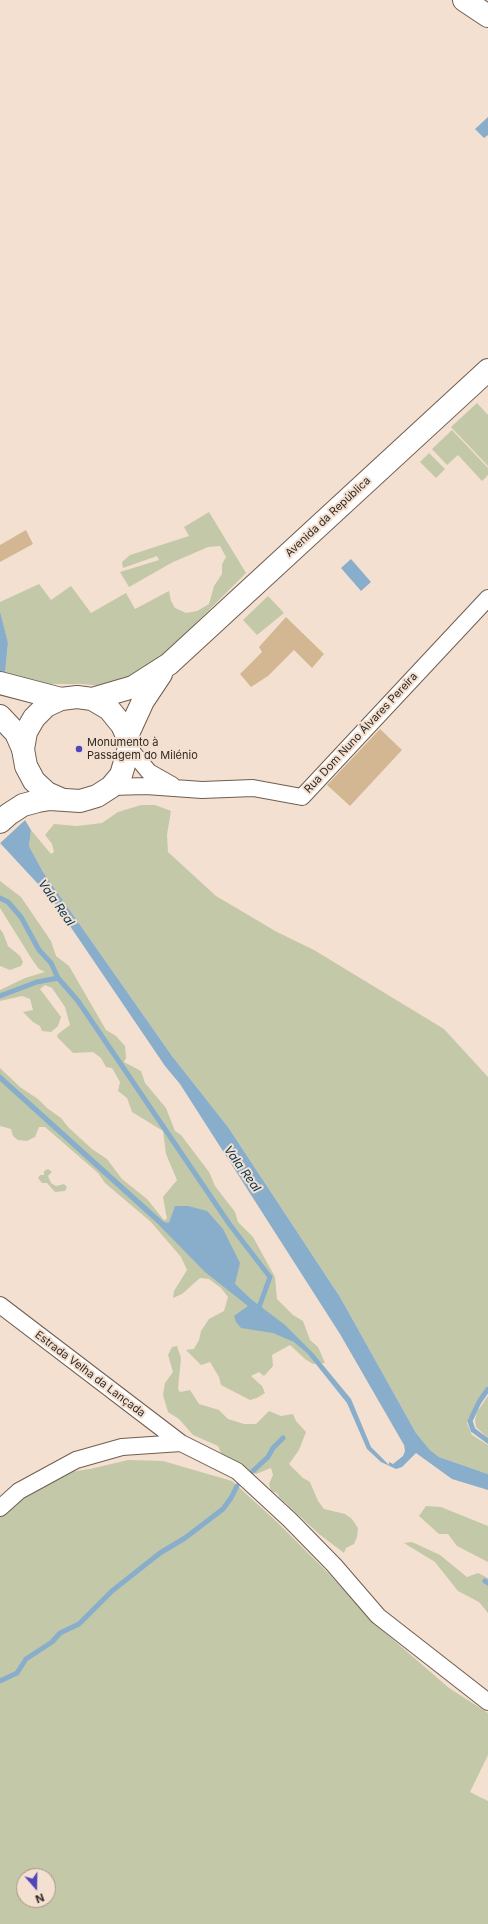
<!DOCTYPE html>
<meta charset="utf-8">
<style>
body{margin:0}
#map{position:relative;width:488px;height:1924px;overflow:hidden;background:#f4e0d0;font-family:Inter,sans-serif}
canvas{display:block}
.north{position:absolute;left:16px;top:1868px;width:40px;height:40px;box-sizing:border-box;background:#f4e0d0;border:1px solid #a5968a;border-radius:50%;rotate:160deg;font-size:11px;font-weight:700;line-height:16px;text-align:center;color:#2f2822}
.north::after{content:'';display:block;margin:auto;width:14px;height:18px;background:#5044bb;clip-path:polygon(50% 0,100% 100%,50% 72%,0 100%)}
</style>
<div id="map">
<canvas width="488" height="1924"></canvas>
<div class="north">N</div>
</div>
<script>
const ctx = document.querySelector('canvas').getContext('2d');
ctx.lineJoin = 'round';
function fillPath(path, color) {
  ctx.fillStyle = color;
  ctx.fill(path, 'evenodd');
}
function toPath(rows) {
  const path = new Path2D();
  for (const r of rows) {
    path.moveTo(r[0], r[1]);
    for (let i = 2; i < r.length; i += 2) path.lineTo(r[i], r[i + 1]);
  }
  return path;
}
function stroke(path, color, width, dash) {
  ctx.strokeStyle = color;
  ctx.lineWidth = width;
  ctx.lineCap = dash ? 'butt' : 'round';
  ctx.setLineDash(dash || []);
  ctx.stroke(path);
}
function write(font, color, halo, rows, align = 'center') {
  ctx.font = font + ' Inter,sans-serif';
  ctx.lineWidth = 4;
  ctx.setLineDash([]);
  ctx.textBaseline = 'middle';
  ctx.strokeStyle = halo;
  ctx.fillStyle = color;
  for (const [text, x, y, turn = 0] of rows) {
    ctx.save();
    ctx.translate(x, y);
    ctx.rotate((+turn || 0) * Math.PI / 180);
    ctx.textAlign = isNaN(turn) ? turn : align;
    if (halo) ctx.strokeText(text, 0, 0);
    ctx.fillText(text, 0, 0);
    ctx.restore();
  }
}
fillPath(toPath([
 [477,403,488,415,488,466,451,427],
 [452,430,488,468,488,475,482,481,458,455,447,465,432,449],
 [429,453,445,469,436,478,420,462],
 [209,512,246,573,150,669,110,687,82,684,41,684,5,674,8,644,0,611,0,602,39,584,51,600,71,586,91,613,126,593,135,609,169,591,171,601,175,608,186,613,197,611,209,604,214,586,222,574,222,564,226,557,220,546,208,547,192,554,173,562,129,587,120,572,159,560,157,556,123,568,122,562,130,555,189,536,184,527],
 [268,596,284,613,257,635,243,620],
 [141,805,155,805,171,811,167,835,168,852,216,896,277,932,314,950,444,1029,488,1077,488,1385,477,1402,467,1423,472,1435,488,1445,488,1474,439,1457,430,1450,416,1433,340,1297,228,1127,172,1056,43,872,29,846,31,830,51,854,54,852,52,844,45,835,54,824,77,826,102,823,118,812],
 [0,881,21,897,51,941,56,956,69,966,106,1030,116,1036,125,1046,126,1058,124,1062,141,1071,145,1083,166,1108,175,1131,181,1135,209,1172,215,1186,235,1212,238,1222,253,1237,275,1277,277,1299,293,1315,303,1321,310,1340,318,1347,325,1363,313,1364,305,1359,290,1345,272,1355,273,1366,264,1376,259,1372,251,1376,262,1386,265,1393,257,1398,250,1400,221,1385,219,1377,210,1362,201,1365,186,1350,194,1349,199,1340,201,1331,209,1319,224,1311,228,1297,221,1288,209,1279,200,1278,182,1294,173,1298,174,1291,187,1270,181,1257,151,1222,105,1183,98,1173,45,1127,39,1127,35,1137,27,1141,18,1140,13,1136,11,1129,0,1126,0,1068,20,1087,38,1099,47,1108,61,1118,68,1127,92,1149,107,1159,122,1179,147,1199,164,1220,167,1219,163,1197,177,1180,166,1154,163,1131,132,1112,127,1098,118,1091,120,1082,112,1068,106,1067,101,1058,93,1052,73,1053,57,1037,58,1034,70,1025,65,1007,52,988,45,985,40,989,61,1017,58,1026,51,1032,42,1031,40,1026,33,1022,23,1012,33,1010,30,999,22,996,0,1001,0,990,25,978,45,972,39,969,33,961,0,908],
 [0,929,3,933,8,946,20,956,23,962,21,966,10,970,0,966],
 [48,1169,52,1172,48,1176,51,1183,56,1186,64,1184,67,1187,65,1191,55,1192,47,1183,42,1183,38,1178,40,1175,44,1175,44,1171],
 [177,1346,181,1358,178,1389,180,1392,190,1390,199,1404,219,1410,228,1419,244,1424,256,1424,269,1411,281,1416,293,1414,296,1421,306,1432,299,1450,289,1464,303,1478,310,1482,318,1501,324,1509,345,1514,352,1519,358,1528,357,1537,354,1544,346,1548,344,1553,319,1534,280,1498,277,1493,271,1491,269,1484,273,1475,271,1468,256,1474,247,1470,221,1453,218,1446,193,1435,179,1419,168,1412,163,1395,165,1383,173,1372,168,1355,172,1347],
 [488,1396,488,1438,476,1427,475,1420,477,1412],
 [128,1460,163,1461,232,1481,277,1522,330,1575,375,1624,449,1688,488,1713,488,1755,470,1792,488,1801,488,1924,0,1924,0,1517,20,1499,63,1473,90,1469],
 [24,1876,48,1876,48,1900,24,1900],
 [426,1506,441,1507,488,1526,488,1562,457,1546,448,1534,439,1534,419,1516],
 [412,1542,440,1555,467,1577,478,1573,488,1578,488,1613,479,1602,458,1591,435,1562,404,1543]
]), '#c3c8a8');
fillPath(toPath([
 [488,117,488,135,484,138,475,129],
 [351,559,371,582,361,591,341,568],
 [0,611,8,643,5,674,0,671],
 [25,820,31,830,29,846,43,872,172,1056,228,1127,340,1297,416,1433,430,1450,439,1457,488,1474,488,1490,452,1479,416,1453,402,1467,396,1469,381,1462,367,1449,347,1403,307,1353,294,1342,273,1333,241,1328,236,1322,234,1316,248,1306,205,1272,159,1225,0,1081,0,1074,164,1222,169,1223,175,1206,188,1206,207,1211,223,1229,240,1263,235,1284,252,1300,285,1325,313,1353,351,1399,371,1447,389,1465,389,1462,393,1464,403,1456,405,1451,404,1445,340,1334,180,1084,165,1066,51,898,0,843]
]), '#88aecb');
fillPath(toPath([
 [24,818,27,818,0,843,0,840]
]), '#f4e0d0');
stroke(toPath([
 [0,898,8,902,21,917,39,950,51,963,58,978],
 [0,996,37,982,58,978,78,1001,230,1225,270,1277,258,1310],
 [488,1389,479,1402,470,1421,473,1430,488,1441],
 [253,1471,268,1457,273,1448,283,1438],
 [485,1581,488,1583],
 [0,1681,17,1673,26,1659,52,1642,60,1633,79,1624,112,1591,160,1553,185,1538,223,1509,231,1498,237,1486]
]), '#88aecb', 5);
fillPath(toPath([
 [26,530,33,544,0,562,0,545],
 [286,617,324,654,312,668,294,650,268,676,251,687,240,674,262,652,259,647],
 [380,729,402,750,350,806,327,785]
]), '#d3b792');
const street = toPath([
 [129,748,149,772,172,785],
 [111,787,146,786,202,790,253,788,302,797,488,598],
 [0,1305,181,1443],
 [0,1508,19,1491,76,1460,122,1447,181,1443,237,1471,290,1520,334,1565,378,1616,488,1702]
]);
const secondary = toPath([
 [464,0,488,16]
]);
const primary = toPath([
 [92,699,133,687,169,664,488,370],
 [127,736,143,701,161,674],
 [0,822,9,814,23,805,38,801,50,799,80,801,97,796,111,787,121,775,129,748,127,736,122,725,109,709,92,699,77,697,61,699,46,706,34,718,26,732,23,749,26,766,34,781,47,793,63,800]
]);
const highway = toPath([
 [0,683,61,699],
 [0,716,16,733,23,749]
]);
stroke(street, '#6f5e50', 18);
stroke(secondary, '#6f5e50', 24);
stroke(primary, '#6f5e50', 24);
stroke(highway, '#6f5e50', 24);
stroke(street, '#fff', 16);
stroke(secondary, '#fff', 22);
stroke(primary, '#fff', 22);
stroke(highway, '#fff', 22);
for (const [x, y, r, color] of [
 [79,749,4,"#5044bb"]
]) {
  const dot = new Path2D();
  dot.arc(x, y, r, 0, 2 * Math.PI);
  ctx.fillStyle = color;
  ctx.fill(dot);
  stroke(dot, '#f4e0d0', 1.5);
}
write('11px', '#2f2822', '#f4e0d0', [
 ["Avenida da República",328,517,-43],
 ["Rua Dom Nuno Álvares Pereira",361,733,-47],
 ["Estrada Velha da Lançada",90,1374,37]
]);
write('11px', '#2f2822', '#f4e0d0', [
 ["Monumento à",87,743],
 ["Passagem do Milénio",87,756]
], 'left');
write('italic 12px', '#013350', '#f4e0d0', [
 ["Vala Real",56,903,55],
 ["Vala Real",242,1169,54]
]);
</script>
